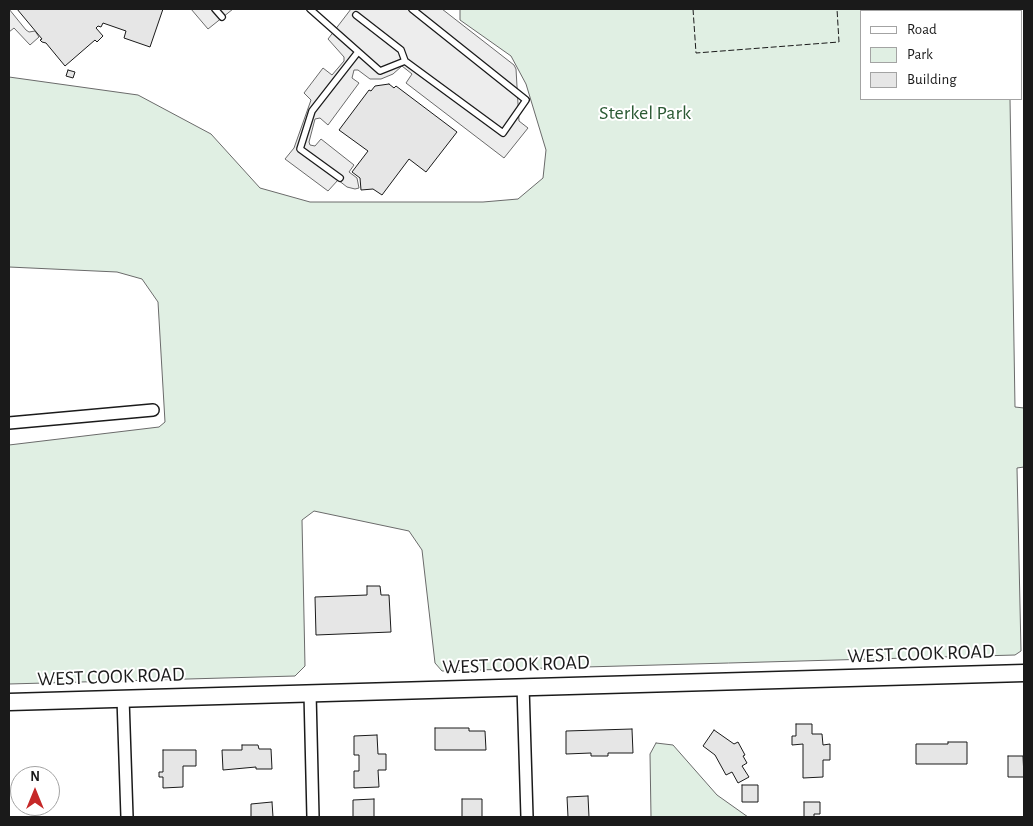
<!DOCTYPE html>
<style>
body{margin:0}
#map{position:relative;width:1033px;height:826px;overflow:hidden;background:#fff;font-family:"Alegreya Sans",sans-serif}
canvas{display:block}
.frame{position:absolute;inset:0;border:10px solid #1a1a1a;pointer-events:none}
.legend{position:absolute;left:860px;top:10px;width:162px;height:90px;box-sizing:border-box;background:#fff;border:1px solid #a3a3a3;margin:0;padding:6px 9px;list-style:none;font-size:15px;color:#1a1a1a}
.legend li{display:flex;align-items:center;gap:10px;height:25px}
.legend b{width:25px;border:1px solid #a3a3a3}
.north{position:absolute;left:10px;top:766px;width:50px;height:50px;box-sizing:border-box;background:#fff;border:1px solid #a3a3a3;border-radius:50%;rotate:0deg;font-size:14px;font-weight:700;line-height:20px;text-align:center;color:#1a1a1a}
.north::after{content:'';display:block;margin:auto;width:18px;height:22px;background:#c62828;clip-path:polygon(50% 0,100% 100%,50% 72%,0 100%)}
</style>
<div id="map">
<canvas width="1033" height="826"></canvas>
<div class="frame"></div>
<ul class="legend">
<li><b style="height:6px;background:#fff"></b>Road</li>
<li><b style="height:14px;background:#e0efe3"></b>Park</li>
<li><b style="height:14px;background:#e6e6e6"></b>Building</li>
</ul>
<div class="north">N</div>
</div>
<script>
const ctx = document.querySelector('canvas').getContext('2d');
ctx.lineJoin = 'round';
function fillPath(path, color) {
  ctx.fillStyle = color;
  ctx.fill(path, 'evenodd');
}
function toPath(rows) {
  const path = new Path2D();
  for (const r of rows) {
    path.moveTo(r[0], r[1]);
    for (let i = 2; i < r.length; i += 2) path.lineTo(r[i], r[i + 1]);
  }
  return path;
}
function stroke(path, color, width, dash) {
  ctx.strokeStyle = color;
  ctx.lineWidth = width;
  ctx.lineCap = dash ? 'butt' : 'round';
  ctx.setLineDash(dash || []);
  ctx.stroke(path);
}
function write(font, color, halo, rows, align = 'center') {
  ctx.font = font + ' "Alegreya Sans",sans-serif';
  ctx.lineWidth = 4;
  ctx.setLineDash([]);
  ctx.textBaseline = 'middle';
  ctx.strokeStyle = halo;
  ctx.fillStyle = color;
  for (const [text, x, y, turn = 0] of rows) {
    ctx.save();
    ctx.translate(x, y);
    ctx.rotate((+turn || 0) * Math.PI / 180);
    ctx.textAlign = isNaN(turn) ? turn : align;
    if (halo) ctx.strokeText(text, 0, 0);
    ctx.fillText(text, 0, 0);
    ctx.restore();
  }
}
const green = toPath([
 [460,9,1008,9,1008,11,862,11,862,99,1010,99,1015,407,1024,408,1024,467,1017,468,1021,651,1015,655,442,671,435,663,422,550,409,531,314,511,302,520,305,666,295,676,9,684,9,445,159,427,165,422,158,302,142,279,117,272,9,267,9,77,138,95,211,134,260,188,310,202,483,202,518,199,543,178,546,150,526,84,511,56,460,20,460,9],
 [656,743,673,745,717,795,748,817,651,817,650,754,656,743]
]);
fillPath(green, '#e0efe3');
stroke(green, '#6a6a6a', 1);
const parking = toPath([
 [9,9,26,30,29,32,35,31,39,37,30,45,14,28,9,32,9,9],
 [191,9,233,9,208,29,191,9],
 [351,9,442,9,514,65,516,69,519,121,528,128,504,158,406,83,412,74,402,66,393,74,381,79,370,79,358,70,354,70,352,78,359,83,328,125,320,118,315,119,309,142,310,145,315,146,321,139,354,165,349,172,357,178,359,188,355,189,347,187,338,180,328,191,285,159,294,148,311,100,304,93,323,68,332,75,344,61,344,57,328,39,351,9]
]);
fillPath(parking, '#ededed');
stroke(parking, '#6a6a6a', 1);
const building = toPath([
 [17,9,163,9,150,47,124,38,126,31,103,23,101,27,98,26,96,28,103,36,97,42,95,40,65,66,46,43,42,42,40,40,42,39,17,9],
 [68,70,75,72,73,78,66,76,68,70],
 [389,84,394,88,396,86,457,132,426,172,409,159,382,195,373,189,361,190,360,178,352,172,368,151,339,130,369,90,371,91,375,86,389,84],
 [367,586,380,586,381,595,389,595,391,632,316,635,315,597,367,595,367,586],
 [796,724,812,724,812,734,822,734,823,745,830,744,830,760,823,760,823,777,803,778,803,744,792,745,792,736,796,736,796,724],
 [435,728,469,728,469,731,485,731,486,750,435,750,435,728],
 [632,729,633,753,608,753,608,756,591,756,591,753,566,754,566,731,632,729],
 [714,730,734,744,738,742,745,755,743,756,747,763,742,766,749,777,738,783,732,772,726,775,715,755,703,746,714,730],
 [377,735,378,754,386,754,386,770,378,770,379,787,354,788,354,771,359,771,359,755,354,755,354,736,377,735],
 [948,742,967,742,967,764,916,764,916,744,948,744,948,742],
 [242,745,258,745,259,749,271,749,272,769,256,769,256,767,223,770,222,750,242,750,242,745],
 [163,750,196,750,196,766,183,766,183,787,163,788,163,777,159,777,159,772,163,772,163,750],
 [1008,756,1023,756,1024,777,1008,777,1008,756],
 [742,785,758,785,758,802,742,802,742,785],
 [588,796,589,817,568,817,567,797,588,796],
 [374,799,374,817,353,817,353,800,374,799],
 [462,799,482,799,482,817,462,817,462,799],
 [272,802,273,817,251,817,251,804,272,802],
 [804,802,820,802,820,814,814,814,814,817,804,817,804,802]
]);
fillPath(building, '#e6e6e6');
stroke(building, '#1a1a1a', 1);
const service = toPath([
 [215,9,222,17],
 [310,9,380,71,405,61,503,133,526,100,412,9],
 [356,15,401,50,405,61],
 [340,178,300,149,312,111,358,52]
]);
const minor = toPath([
 [9,423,153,410],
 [523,686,527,817],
 [310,693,313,817],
 [123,698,127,817]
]);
const secondary = toPath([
 [9,702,1024,673]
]);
stroke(service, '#1a1a1a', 8);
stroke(minor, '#1a1a1a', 14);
stroke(secondary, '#1a1a1a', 19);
stroke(service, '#fff', 5.5);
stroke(minor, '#fff', 11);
stroke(secondary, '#fff', 16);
stroke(toPath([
 [693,9,696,53,839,42,837,9]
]), '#1a1a1a', 1, [6, 2.5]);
write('20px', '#2b5a34', '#fff', [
 ["Sterkel Park",645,113]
]);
write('20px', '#1a1a1a', '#fff', [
 ["WEST COOK ROAD",921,654,-2],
 ["WEST COOK ROAD",516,665,-2],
 ["WEST COOK ROAD",111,677,-2]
]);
</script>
